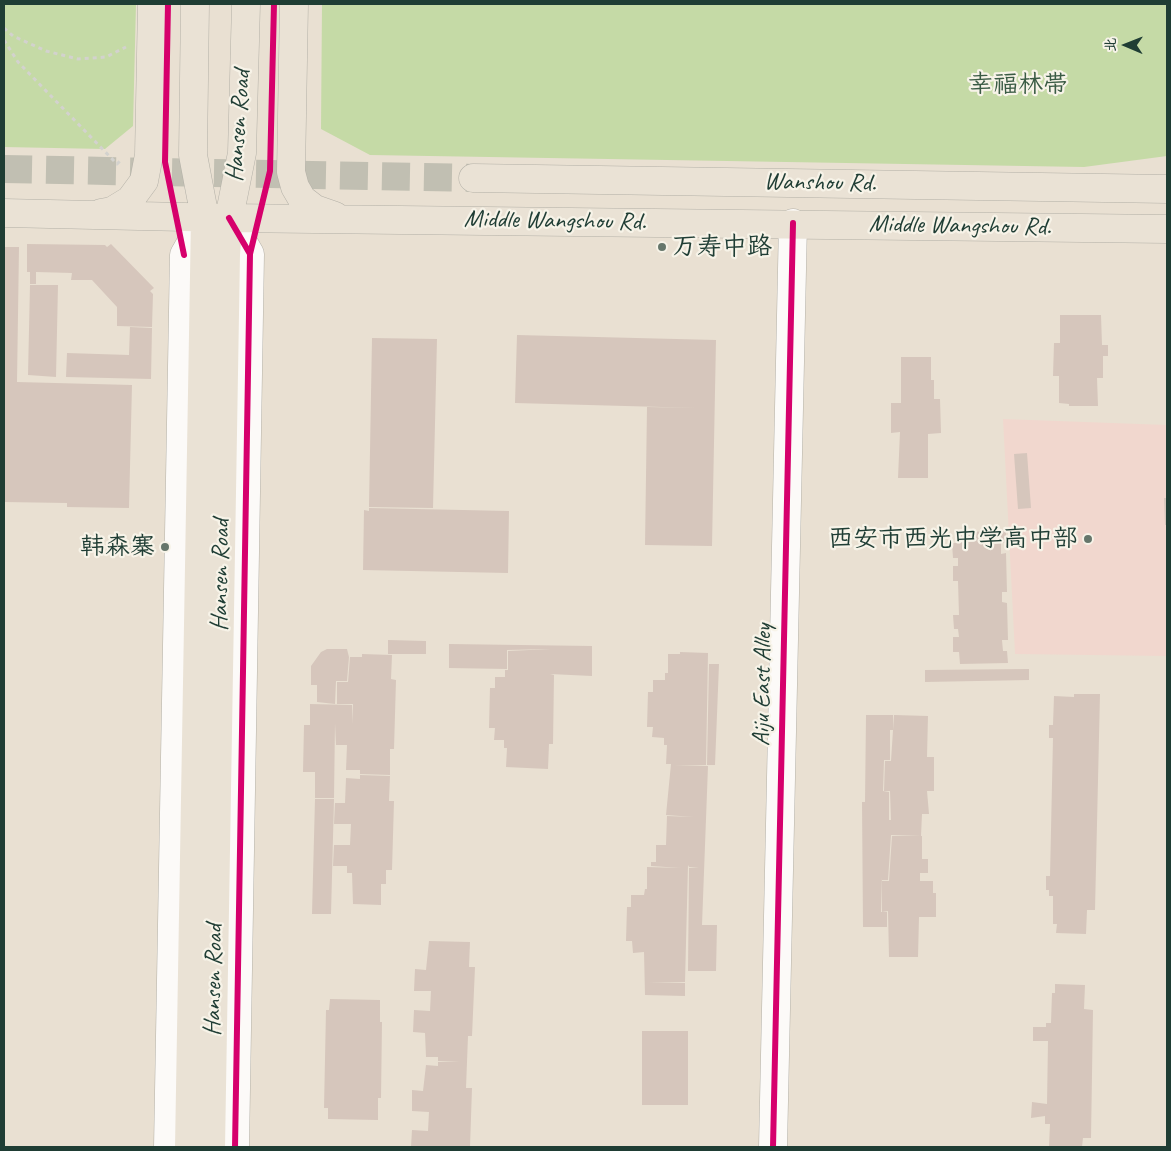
<!DOCTYPE html>
<meta charset="utf-8">
<style>
body{margin:0}
#map{position:relative;width:1171px;height:1151px;overflow:hidden;background:#e9e0d2;font-family:Caveat,"LXGW WenKai TC",sans-serif}
canvas{display:block}
.frame{position:absolute;inset:0;border:5px solid #1f3d34;pointer-events:none}
.north{position:absolute;left:1101px;top:20px;width:50px;height:50px;-webkit-text-stroke:4px #f7f3e8;paint-order:stroke;rotate:271deg;font-size:14px;font-weight:700;line-height:20px;text-align:center;color:#1f3d34}
.north::after{content:'';display:block;margin:auto;width:18px;height:22px;background:#1f3d34;clip-path:polygon(50% 0,100% 100%,50% 72%,0 100%)}
</style>
<div id="map">
<canvas width="1171" height="1151"></canvas>
<div class="frame"></div>
<div class="north">北</div>
</div>
<script>
const ctx = document.querySelector('canvas').getContext('2d');
ctx.lineJoin = 'round';
function fillPath(path, color) {
  ctx.fillStyle = color;
  ctx.fill(path, 'evenodd');
}
function toPath(rows) {
  const path = new Path2D();
  for (const r of rows) {
    path.moveTo(r[0], r[1]);
    for (let i = 2; i < r.length; i += 2) path.lineTo(r[i], r[i + 1]);
  }
  return path;
}
function stroke(path, color, width, dash) {
  ctx.strokeStyle = color;
  ctx.lineWidth = width;
  ctx.lineCap = dash ? 'butt' : 'round';
  ctx.setLineDash(dash || []);
  ctx.stroke(path);
}
function write(font, color, halo, rows, align = 'center') {
  ctx.font = font + ' Caveat,"LXGW WenKai TC",sans-serif';
  ctx.lineWidth = 4.5;
  ctx.setLineDash([]);
  ctx.textBaseline = 'middle';
  ctx.strokeStyle = halo;
  ctx.fillStyle = color;
  for (const [text, x, y, turn = 0] of rows) {
    ctx.save();
    ctx.translate(x, y);
    ctx.rotate((+turn || 0) * Math.PI / 180);
    ctx.textAlign = isNaN(turn) ? turn : align;
    if (halo) ctx.strokeText(text, 0, 0);
    ctx.fillText(text, 0, 0);
    ctx.restore();
  }
}
fillPath(toPath([
 [1003,419,1167,425,1167,656,1015,654]
]), '#f1d7ce');
fillPath(toPath([
 [4,4,136,4,133,126,105,149,4,147],
 [322,4,1167,4,1167,156,1084,167,370,155,321,129]
]), '#c5daa6');
fillPath(toPath([
 [27,244,105,245,107,247,111,244,154,288,150,291,153,294,152,327,117,326,117,307,92,280,71,280,72,273,36,272,36,284,30,284,30,272,27,272],
 [4,247,19,247,17,382,132,385,129,508,67,507,67,503,4,502],
 [30,285,58,285,56,377,28,375],
 [1060,315,1101,315,1102,345,1108,345,1108,356,1103,356,1103,378,1097,378,1098,406,1069,406,1069,404,1059,403,1059,376,1053,376,1054,343,1060,343],
 [130,327,152,328,151,379,66,377,67,353,129,355],
 [517,335,716,340,712,546,645,545,647,407,699,408,515,403],
 [372,338,437,339,433,508,369,507],
 [901,357,931,357,931,380,934,380,934,399,940,399,941,433,928,434,928,478,898,478,900,432,891,433,891,403,901,403],
 [1027,453,1031,508,1018,509,1014,454],
 [1164,498,1167,498,1167,525,1165,525],
 [369,508,509,511,508,573,363,570,364,510,369,511],
 [1006,531,1006,543,1001,543,1001,554,1006,553,1007,592,1002,592,1002,602,1007,603,1008,640,1002,640,1003,651,1007,651,1008,663,960,664,959,652,953,652,953,637,959,637,958,629,954,629,953,615,959,615,958,581,953,581,953,566,958,566,958,558,953,558,952,543,958,543,958,532],
 [388,640,426,641,426,654,388,654],
 [449,644,592,646,592,676,550,674,554,675,553,744,549,744,548,769,506,767,507,748,504,748,504,740,494,740,495,728,489,728,490,688,495,688,495,677,505,677,505,670,508,670,508,651,551,649,507,650,507,669,449,668],
 [327,649,347,649,349,657,347,681,336,681,335,704,317,702,317,685,311,685,311,666,321,652],
 [680,652,708,653,706,765,674,765,708,766,702,925,717,925,716,971,688,971,689,868,699,868,689,867,688,865,685,982,649,982,685,983,685,996,645,995,644,952,633,953,632,941,626,941,627,907,631,907,631,895,644,895,645,889,647,889,647,867,681,868,651,866,651,862,656,862,656,845,666,845,667,816,694,817,666,815,671,764,666,764,667,745,664,745,664,738,652,737,653,727,647,727,648,692,653,692,653,680,665,680,665,673,668,673,668,654,680,654],
 [362,654,392,655,391,679,396,680,394,749,390,749,390,775,360,774,360,770,346,770,347,745,336,745,335,723,334,798,315,798,315,772,303,772,304,725,310,725,310,704,352,705,352,724,353,704,337,704,337,682,348,682,350,657,362,657],
 [709,664,719,664,715,765,707,765],
 [1029,669,1029,680,925,682,925,670],
 [1074,694,1100,694,1095,910,1087,910,1086,934,1056,933,1057,924,1053,924,1053,896,1049,896,1049,890,1046,890,1046,876,1050,876,1053,738,1049,738,1049,725,1053,725,1054,696,1074,697],
 [866,715,893,715,893,730,890,730,890,760,884,760,883,791,889,792,889,820,891,820,890,791,884,791,885,761,891,761,894,715,928,716,927,757,934,757,934,791,927,791,929,814,922,814,921,836,891,835,888,880,882,880,882,876,881,912,879,912,887,912,887,927,863,927,862,802,865,802],
 [360,775,390,776,389,801,394,801,392,870,386,870,386,884,381,884,381,905,353,904,352,873,347,873,347,866,333,866,334,845,350,845,351,824,334,824,335,803,345,803,346,778,360,779],
 [315,799,334,799,331,914,312,914],
 [892,836,922,836,922,859,928,859,928,873,920,873,920,881,933,881,933,893,936,893,936,917,919,917,918,957,889,957,888,911,882,912,882,881,889,881],
 [429,941,470,942,469,967,475,967,472,1036,468,1036,466,1088,472,1088,470,1147,411,1147,412,1130,428,1131,429,1112,412,1111,412,1090,423,1091,426,1065,438,1066,438,1062,460,1062,438,1061,438,1057,426,1057,425,1033,413,1032,414,1010,430,1011,431,991,414,991,415,969,426,970],
 [1055,984,1085,985,1084,1009,1093,1010,1091,1138,1083,1138,1082,1147,1049,1147,1050,1124,1045,1124,1045,1116,1031,1118,1032,1102,1047,1104,1048,1041,1033,1041,1033,1027,1046,1027,1046,1023,1051,1023,1052,993,1055,993],
 [330,999,380,1000,380,1022,382,1022,381,1098,378,1098,378,1120,328,1119,328,1108,324,1108,326,1010,329,1010],
 [642,1031,688,1031,688,1105,642,1105]
]), '#d6c6bc');
stroke(toPath([
 [4,169,473,178]
]), '#c1bfb2', 28, [28, 14]);
const minor = toPath([
 [229,218,250,254,235,1147],
 [168,1147,184,255,205,218],
 [773,1147,793,223]
]);
const major = toPath([
 [294,4,291,172,295,187,302,199,315,209,335,216],
 [473,178,1167,189],
 [4,213,229,218,1167,229],
 [101,213,112,211,130,200,144,181,149,155,152,4],
 [189,1147,205,218,193,155,195,4],
 [211,1147,226,254,229,218,242,153,246,4]
]);
stroke(minor, '#b3b0a7', 29);
stroke(major, '#b3b0a7', 29);
stroke(toPath([
 [4,28,13,36,46,51,78,59,106,57,126,47],
 [4,40,18,62,117,164,122,159]
]), '#d3d2ce', 3, [4, 4]);
stroke(minor, '#fcfaf8', 28);
stroke(major, '#eae2d5', 28);
stroke(toPath([
 [168,4,165,162,184,255],
 [229,218,250,254,235,1147],
 [250,254,270,171,274,4],
 [773,1147,793,223]
]), '#d6006c', 6);
for (const [x, y, r, color] of [
 [662,247,5,"#66766b"],
 [1088,539,5,"#66766b"],
 [165,547,5,"#66766b"]
]) {
  const dot = new Path2D();
  dot.arc(x, y, r, 0, 2 * Math.PI);
  ctx.fillStyle = color;
  ctx.fill(dot);
  stroke(dot, '#f7f3e8', 2);
}
write('25px', '#3a5b44', '#f7f3e8', [
 ["幸福林带",1018,85]
]);
write('25px', '#1f3d34', '#f7f3e8', [
 ["Hansen Road",239,126,-86],
 ["Wanshou Rd.",820,183,1],
 ["Middle Wangshou Rd.",555,221,1],
 ["Middle Wangshou Rd.",960,226,1],
 ["Hansen Road",221,575,-89],
 ["Aiju East Alley",763,685,-89],
 ["Hansen Road",214,980,-89]
]);
write('25px', '#1f3d34', '#f7f3e8', [
 ["万寿中路",672,247,"left"],
 ["西安市西光中学高中部",1078,539],
 ["韩森寨",155,547]
], 'right');
</script>
